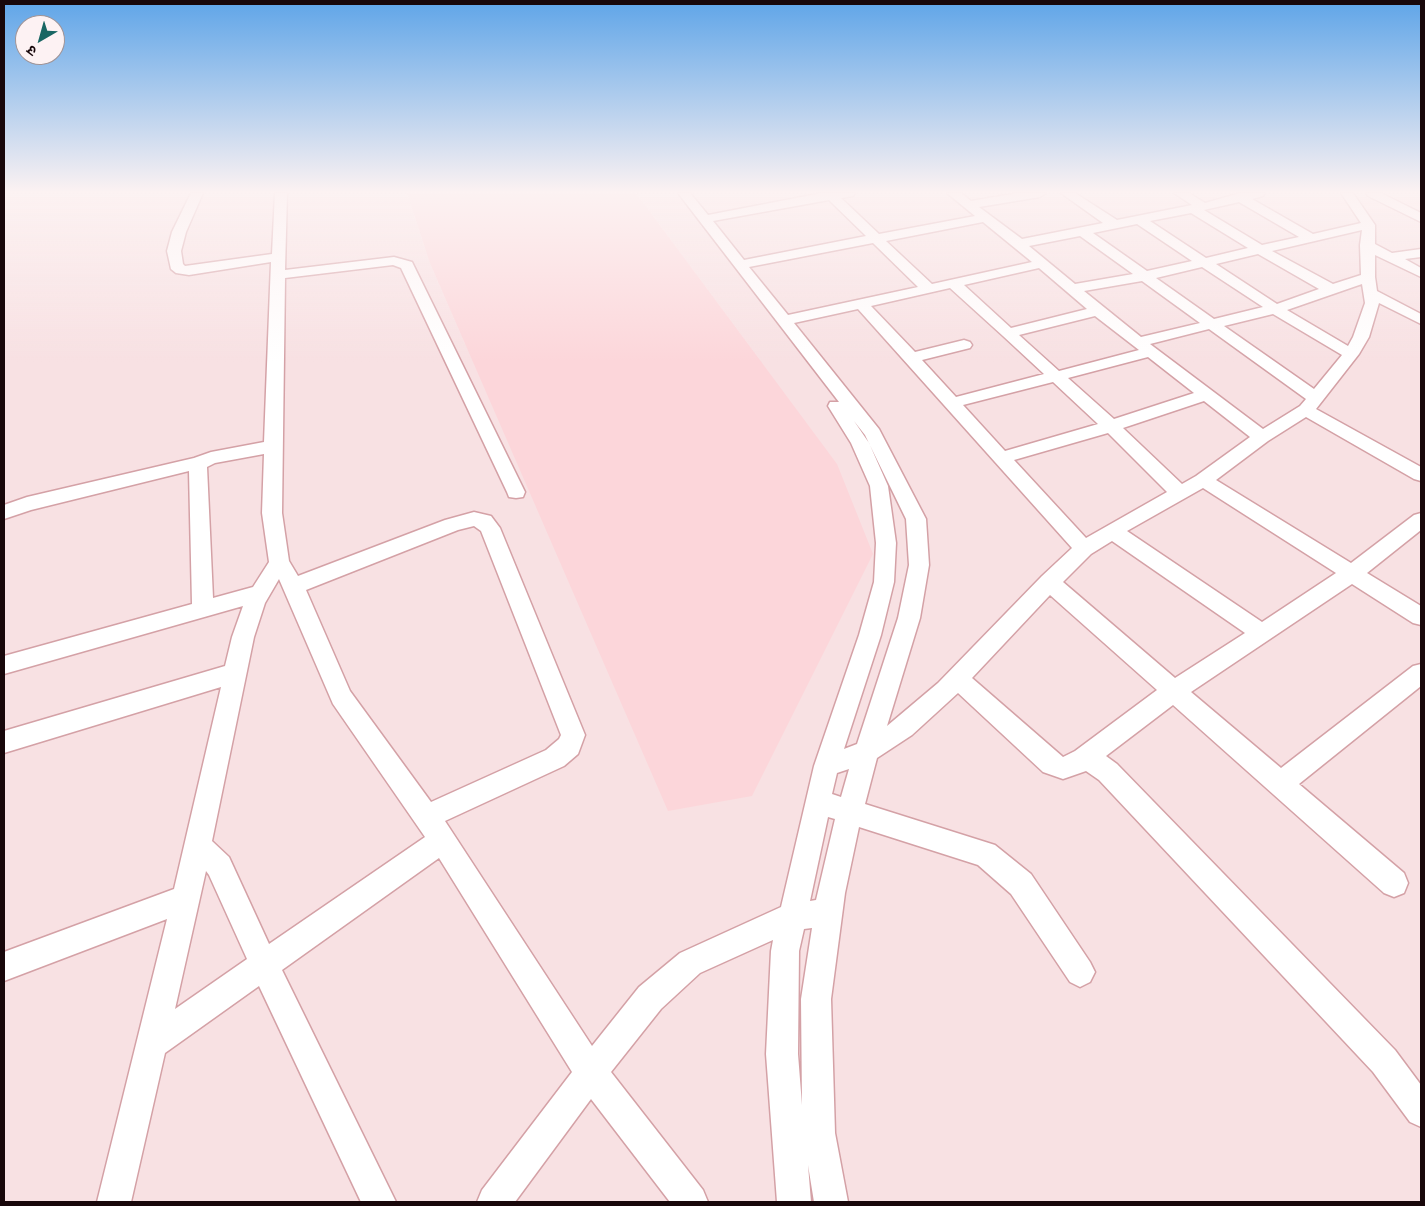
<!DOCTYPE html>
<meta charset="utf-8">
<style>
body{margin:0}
#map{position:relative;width:1425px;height:1206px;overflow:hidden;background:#f8e1e3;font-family:Ubuntu,"Noto Sans Devanagari",sans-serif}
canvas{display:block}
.frame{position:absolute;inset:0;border:5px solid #18070a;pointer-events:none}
.north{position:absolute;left:15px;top:15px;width:50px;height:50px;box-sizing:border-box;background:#fdf2f3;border:1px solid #a19496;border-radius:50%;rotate:218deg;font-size:14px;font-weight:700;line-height:20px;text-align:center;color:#18070a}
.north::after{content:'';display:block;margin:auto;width:18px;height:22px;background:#196663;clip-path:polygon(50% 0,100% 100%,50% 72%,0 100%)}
</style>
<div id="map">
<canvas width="1425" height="1206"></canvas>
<div class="frame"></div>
<div class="north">उ</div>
</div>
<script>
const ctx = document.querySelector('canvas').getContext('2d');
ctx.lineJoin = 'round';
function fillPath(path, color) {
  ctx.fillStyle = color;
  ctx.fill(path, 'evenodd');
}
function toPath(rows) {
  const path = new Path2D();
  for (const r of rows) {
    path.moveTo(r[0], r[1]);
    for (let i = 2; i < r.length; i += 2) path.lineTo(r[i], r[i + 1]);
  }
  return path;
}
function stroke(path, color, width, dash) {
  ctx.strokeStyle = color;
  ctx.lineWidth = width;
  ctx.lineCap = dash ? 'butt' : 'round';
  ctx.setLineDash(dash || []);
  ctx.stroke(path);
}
fillPath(toPath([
 [407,193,636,193,837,464,873,554,752,796,668,811,430,263]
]), '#fcd6da');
const minor = toPath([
 [191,193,203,193,186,232,181,251,183,264,185,266,272,254,275,193,287,193,285,270,394,257,412,262,525,492,523,497,516,498,509,497,507,492,401,268,393,265,285,278,282,513,289,561,298,576,445,520,474,512,491,516,500,528,585,735,578,754,564,766,445,821,592,1046,639,987,680,953,781,907,814,766,859,635,874,582,876,543,870,486,851,443,828,406,830,402,839,402,678,193,690,193,708,215,822,193,855,193,853,196,841,198,879,234,975,216,947,193,961,193,971,201,1018,193,1046,193,1040,197,979,207,1022,239,1103,223,1061,193,1075,193,1117,220,1192,205,1174,193,1189,193,1205,203,1240,193,1265,193,1263,196,1252,199,1313,234,1361,223,1341,193,1353,193,1375,225,1375,244,1392,253,1421,249,1421,257,1405,259,1421,268,1421,277,1375,255,1375,277,1377,291,1421,314,1421,324,1379,303,1369,337,1359,354,1316,409,1421,467,1421,481,1414,479,1306,417,1268,441,1216,480,1351,563,1414,515,1421,513,1421,530,1367,573,1421,606,1421,625,1413,623,1352,584,1191,692,1281,768,1413,666,1421,664,1421,686,1299,784,1404,873,1408,883,1404,893,1394,897,1384,893,1173,705,1106,756,1117,764,1395,1050,1421,1085,1421,1127,1410,1122,1373,1072,1099,780,1086,771,1063,779,1043,772,958,693,912,735,877,758,865,804,995,845,1031,874,1090,962,1095,972,1090,982,1080,987,1070,982,1011,894,978,865,859,827,845,893,831,999,835,1133,848,1202,814,1202,808,1165,811,1202,777,1202,766,1054,771,951,773,940,700,973,661,1009,611,1072,703,1190,708,1202,670,1202,591,1099,515,1202,477,1202,482,1190,572,1072,439,858,282,970,396,1202,361,1202,259,986,165,1053,131,1202,97,1202,167,919,4,981,4,952,174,889,221,687,4,753,4,731,225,666,232,637,243,606,4,674,4,656,192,604,189,471,31,510,4,519,4,505,27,497,194,458,211,452,264,442,271,262,189,275,176,273,171,269,167,251,172,232,191,193],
 [829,200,866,236,744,260,713,221,829,200],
 [1239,202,1299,237,1262,245,1204,210,1239,202],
 [1191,213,1248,248,1206,258,1150,221,1191,213],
 [983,222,1032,262,932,284,886,241,983,222],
 [1137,224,1192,261,1147,271,1093,233,1137,224],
 [1362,230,1360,245,1361,275,1333,284,1272,251,1362,230],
 [1080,236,1133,274,1075,284,1029,246,1080,236],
 [873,243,918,287,788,315,749,267,873,243],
 [1258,254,1319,289,1277,304,1216,264,1258,254],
 [1202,267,1263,307,1214,319,1156,278,1202,267],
 [1039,268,1087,309,1011,328,964,285,1039,268],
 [1142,281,1200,323,1141,337,1084,291,1142,281],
 [1362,284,1365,303,1353,337,1348,346,1287,310,1362,284],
 [950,288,1003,336,1044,374,956,397,922,360,970,348,972,345,970,342,964,340,915,352,871,306,950,288],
 [858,309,1072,548,1042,576,938,683,887,726,920,618,929,565,926,519,879,429,794,323,858,309],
 [1273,314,1342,355,1314,389,1224,326,1273,314],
 [1095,316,1139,350,1059,371,1019,335,1095,316],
 [1209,329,1306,399,1300,406,1263,429,1150,344,1209,329],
 [1148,357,1194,393,1114,419,1068,378,1148,357],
 [1053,382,1098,424,1005,451,963,405,1053,382],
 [1204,401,1250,437,1196,476,1182,484,1123,428,1204,401],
 [854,421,865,435,906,519,909,565,898,618,857,744,844,749,881,635,894,582,896,543,888,486,869,443,854,421],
 [1108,433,1167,492,1086,538,1014,460,1108,433],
 [264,454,262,513,269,562,253,587,213,598,207,467,215,463,264,454],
 [1203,488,1336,573,1262,622,1127,531,1203,488],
 [474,526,481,531,561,735,559,739,546,750,431,802,350,691,306,590,458,530,474,526],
 [1112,541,1245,633,1175,678,1063,582,1091,554,1112,541],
 [279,579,333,704,425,837,269,944,229,857,212,841,254,637,265,603,279,579],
 [1050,595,1157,690,1075,751,1063,757,972,678,1050,595],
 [849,769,841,797,832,794,837,773,849,769],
 [828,817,835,819,816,900,810,901,828,817],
 [206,871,209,875,247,959,175,1009,206,871],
 [812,928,801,999,802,1105,798,1054,799,951,804,929,812,928],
 [1366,193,1381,193,1421,213,1421,222,1368,196,1366,193]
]);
stroke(minor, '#d4a1a6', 3);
fillPath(minor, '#fff');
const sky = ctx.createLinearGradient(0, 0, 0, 362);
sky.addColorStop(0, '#5fa5e8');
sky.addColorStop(0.53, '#fcf2f2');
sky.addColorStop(1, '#fcf2f200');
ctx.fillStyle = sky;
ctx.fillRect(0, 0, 1425, 362);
</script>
